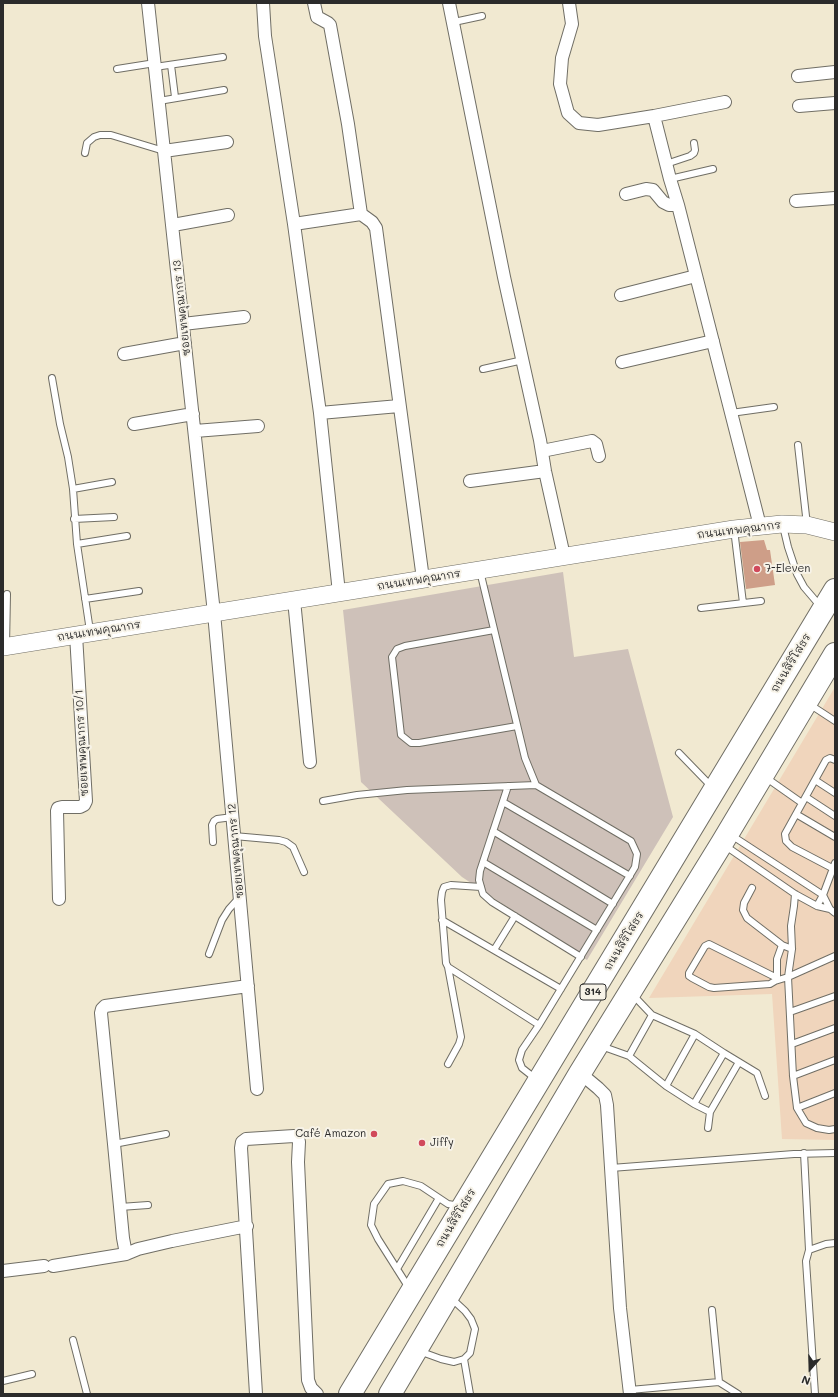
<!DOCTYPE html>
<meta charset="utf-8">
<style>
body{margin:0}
#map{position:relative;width:838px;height:1397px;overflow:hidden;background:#f1e9d1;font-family:Mali,sans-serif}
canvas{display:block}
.frame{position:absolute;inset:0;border:4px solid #2b2b2b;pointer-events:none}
.north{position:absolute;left:790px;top:1349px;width:40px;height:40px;-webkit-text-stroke:3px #f7f3e8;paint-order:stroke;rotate:200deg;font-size:11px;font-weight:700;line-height:16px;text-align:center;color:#2b2b2b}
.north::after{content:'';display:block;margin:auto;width:14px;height:18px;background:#2b2b2b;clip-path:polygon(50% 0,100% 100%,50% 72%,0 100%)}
</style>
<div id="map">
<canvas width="838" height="1397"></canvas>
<div class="frame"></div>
<div class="north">N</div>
</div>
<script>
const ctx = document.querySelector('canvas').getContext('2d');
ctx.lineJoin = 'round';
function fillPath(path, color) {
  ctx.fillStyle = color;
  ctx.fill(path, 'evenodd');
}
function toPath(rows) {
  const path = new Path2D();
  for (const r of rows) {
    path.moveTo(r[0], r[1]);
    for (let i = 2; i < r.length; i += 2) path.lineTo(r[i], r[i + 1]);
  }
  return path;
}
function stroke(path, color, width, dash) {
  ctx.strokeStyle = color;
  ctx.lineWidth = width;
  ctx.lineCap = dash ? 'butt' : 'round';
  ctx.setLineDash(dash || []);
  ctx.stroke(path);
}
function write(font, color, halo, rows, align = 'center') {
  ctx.font = font + ' Mali,"Playpen Sans Thai",sans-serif';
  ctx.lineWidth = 4;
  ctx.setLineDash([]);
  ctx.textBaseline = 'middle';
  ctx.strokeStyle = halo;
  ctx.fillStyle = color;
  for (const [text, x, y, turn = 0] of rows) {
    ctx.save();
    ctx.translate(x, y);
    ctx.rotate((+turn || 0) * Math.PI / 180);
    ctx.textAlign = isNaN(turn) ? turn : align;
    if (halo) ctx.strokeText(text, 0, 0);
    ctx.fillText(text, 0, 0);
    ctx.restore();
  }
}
fillPath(toPath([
 [835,687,835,1140,782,1139,772,994,649,998]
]), '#f0d5bc');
fillPath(toPath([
 [563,572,574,657,628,649,673,817,587,960,462,877,361,782,343,610]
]), '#cec1b9');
fillPath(toPath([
 [764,540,767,550,770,550,775,585,746,589,740,542]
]), '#ce9e88');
const lane = toPath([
 [454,22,482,16],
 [171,65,175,97],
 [155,67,223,57],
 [117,69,155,63],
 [159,101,224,90],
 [85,153,87,143,94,137,100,135,111,135,164,151],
 [666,164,690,156,694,153,695,150,694,143],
 [670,179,713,169],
 [483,369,523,360],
 [52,378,60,424,68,457,73,489],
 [731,413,774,407],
 [798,445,807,525],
 [74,519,114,517],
 [783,526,788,547,797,574,804,587,821,607],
 [734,529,743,603],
 [77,544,127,536],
 [480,571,525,758,536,785,631,841,637,854,635,867,539,1025,522,1050,519,1060,522,1068,536,1079],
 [85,599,139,591],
 [701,608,761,601],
 [494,630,405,646,397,649,392,657,401,735,411,743,419,743,517,726],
 [90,631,77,544,73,489,112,482],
 [6,646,7,594],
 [809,704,835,721],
 [679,753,711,786],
 [765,777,802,803],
 [815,780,835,793],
 [508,786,480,871,479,880,483,894,492,902,581,957],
 [806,797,835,816],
 [323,801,357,795,407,790,536,785],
 [503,802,630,876],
 [796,814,835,837],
 [493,831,613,904],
 [731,835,823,895,830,909,835,913],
 [234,836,279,840,286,842,293,847,304,872],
 [213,842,212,825,214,821,217,819,233,817],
 [724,845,795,894,817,906,830,909],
 [483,862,597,930],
 [832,868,792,847,786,841,785,834,826,760,830,758,835,760],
 [481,887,451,885,444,887,442,892,441,900,446,963,448,967,539,1025],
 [752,888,744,903,743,910,747,918,782,945],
 [795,894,794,906,791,926,792,949,788,977,793,1076,797,1108,806,1123,817,1128,829,1130,835,1129],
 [817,906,823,895,835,863],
 [442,920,561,989],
 [494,950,515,916],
 [209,954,222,920,229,909,239,898],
 [448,967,461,1037,459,1044,448,1064],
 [777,978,709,944,705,946,689,973,689,976,692,978,709,987,714,988,770,984,775,981,777,978,777,959,782,945,792,949],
 [775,981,788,977,835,956],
 [790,1012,835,996],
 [792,1044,835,1028],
 [601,1046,629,1056,666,1086,694,1104,724,1053,695,1034,652,1015,633,995],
 [724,1053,757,1073,765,1096],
 [629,1056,652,1015],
 [793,1076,835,1060],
 [666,1086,695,1034],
 [694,1104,710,1112],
 [797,1108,835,1093],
 [708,1128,710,1112,739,1062],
 [114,1144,166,1134],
 [804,1153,809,1250],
 [611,1168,794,1154,835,1153],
 [120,1207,148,1205],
 [397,1269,439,1198],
 [409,1288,378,1239,371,1225,374,1204,388,1184,403,1181,421,1186,448,1204,460,1206],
 [73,1340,87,1394],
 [419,1351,441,1359,454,1362,464,1359,470,1353,475,1329,471,1319,465,1311,451,1298],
 [464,1359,470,1394],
 [3,1381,32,1374],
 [719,1382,738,1394],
 [630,1390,719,1382,712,1310],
 [815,1394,806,1261,809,1250,826,1244,835,1243]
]);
const street = toPath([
 [148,3,214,613,257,1089],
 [263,3,265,36,294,224,320,413,339,593],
 [314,3,317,17,328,23,330,25,348,124,361,214,372,222,376,228,423,579],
 [449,3,504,277,540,440,545,471,564,556],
 [569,3,572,24,562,58,560,84,568,113,579,123,598,125,654,116,670,179,678,205,760,526],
 [798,76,835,72],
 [799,106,835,103],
 [654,116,725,102],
 [164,151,227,142],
 [626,194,646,189,653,190,663,202,669,205,678,205],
 [796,201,835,198],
 [294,224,361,214],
 [173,225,228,215],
 [621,295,696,276],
 [183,324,244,317],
 [124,354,185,343],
 [622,362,713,341],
 [320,413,399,406],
 [134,424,193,414],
 [195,431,258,426],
 [542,451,592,441,596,444,599,456],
 [470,481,545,471],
 [294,600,310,762],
 [59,899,57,811,58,808,62,807,80,807,84,805,86,801,76,635],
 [580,1073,598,1088,605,1095,607,1105,620,1308,630,1394],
 [126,1254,123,1238,114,1144,101,1013,102,1009,105,1006,248,986],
 [53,1266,126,1254,138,1249,172,1241,247,1226],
 [3,1271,44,1266],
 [256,1394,241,1148,242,1142,246,1139,294,1136,298,1138,299,1142,298,1162,308,1380,311,1388,317,1394]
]);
const secondary = toPath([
 [3,647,734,529,782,524,807,525,835,532]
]);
const highway = toPath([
 [350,1394,835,590],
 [390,1394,580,1073,722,843,835,654]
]);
stroke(lane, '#706e65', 8);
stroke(street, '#706e65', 14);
stroke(secondary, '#706e65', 18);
stroke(highway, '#706e65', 24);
stroke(lane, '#fff', 6);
stroke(street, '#fff', 12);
stroke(secondary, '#fff', 17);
stroke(highway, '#fff', 22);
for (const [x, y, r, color] of [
 [757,569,4,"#d1495b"],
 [374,1134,4,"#d1495b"],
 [422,1143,4,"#d1495b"]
]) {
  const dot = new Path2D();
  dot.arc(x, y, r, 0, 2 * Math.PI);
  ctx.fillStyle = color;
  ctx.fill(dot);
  stroke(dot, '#f7f3e8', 1.5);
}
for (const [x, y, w] of [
 [593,992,26]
]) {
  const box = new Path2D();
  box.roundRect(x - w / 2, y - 8, w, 16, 3);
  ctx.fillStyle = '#f7f3e8';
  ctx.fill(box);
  stroke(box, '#2b2b2b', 1);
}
write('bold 10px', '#2b2b2b', null, [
 ["314",593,992]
]);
write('11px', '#2b2b2b', '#f7f3e8', [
 ["ซอยเทพคุณากร 13",182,308,-96],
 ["ถนนเทพคุณากร",739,530,-7],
 ["ถนนเทพคุณากร",419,580,-9],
 ["ถนนเทพคุณากร",99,631,-9],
 ["ถนนสิริโสธร",791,663,-59],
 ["ซอยเทพคุณากร 10/1",82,743,-93],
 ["ซอยเทพคุณากร 12",236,851,-95],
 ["ถนนสิริโสธร",624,941,-59],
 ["ถนนสิริโสธร",456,1218,-59]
]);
write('11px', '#2b2b2b', '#f7f3e8', [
 ["7-Eleven",765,569],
 ["Café Amazon",366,1134,"right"],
 ["Jiffy",430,1143]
], 'left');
</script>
